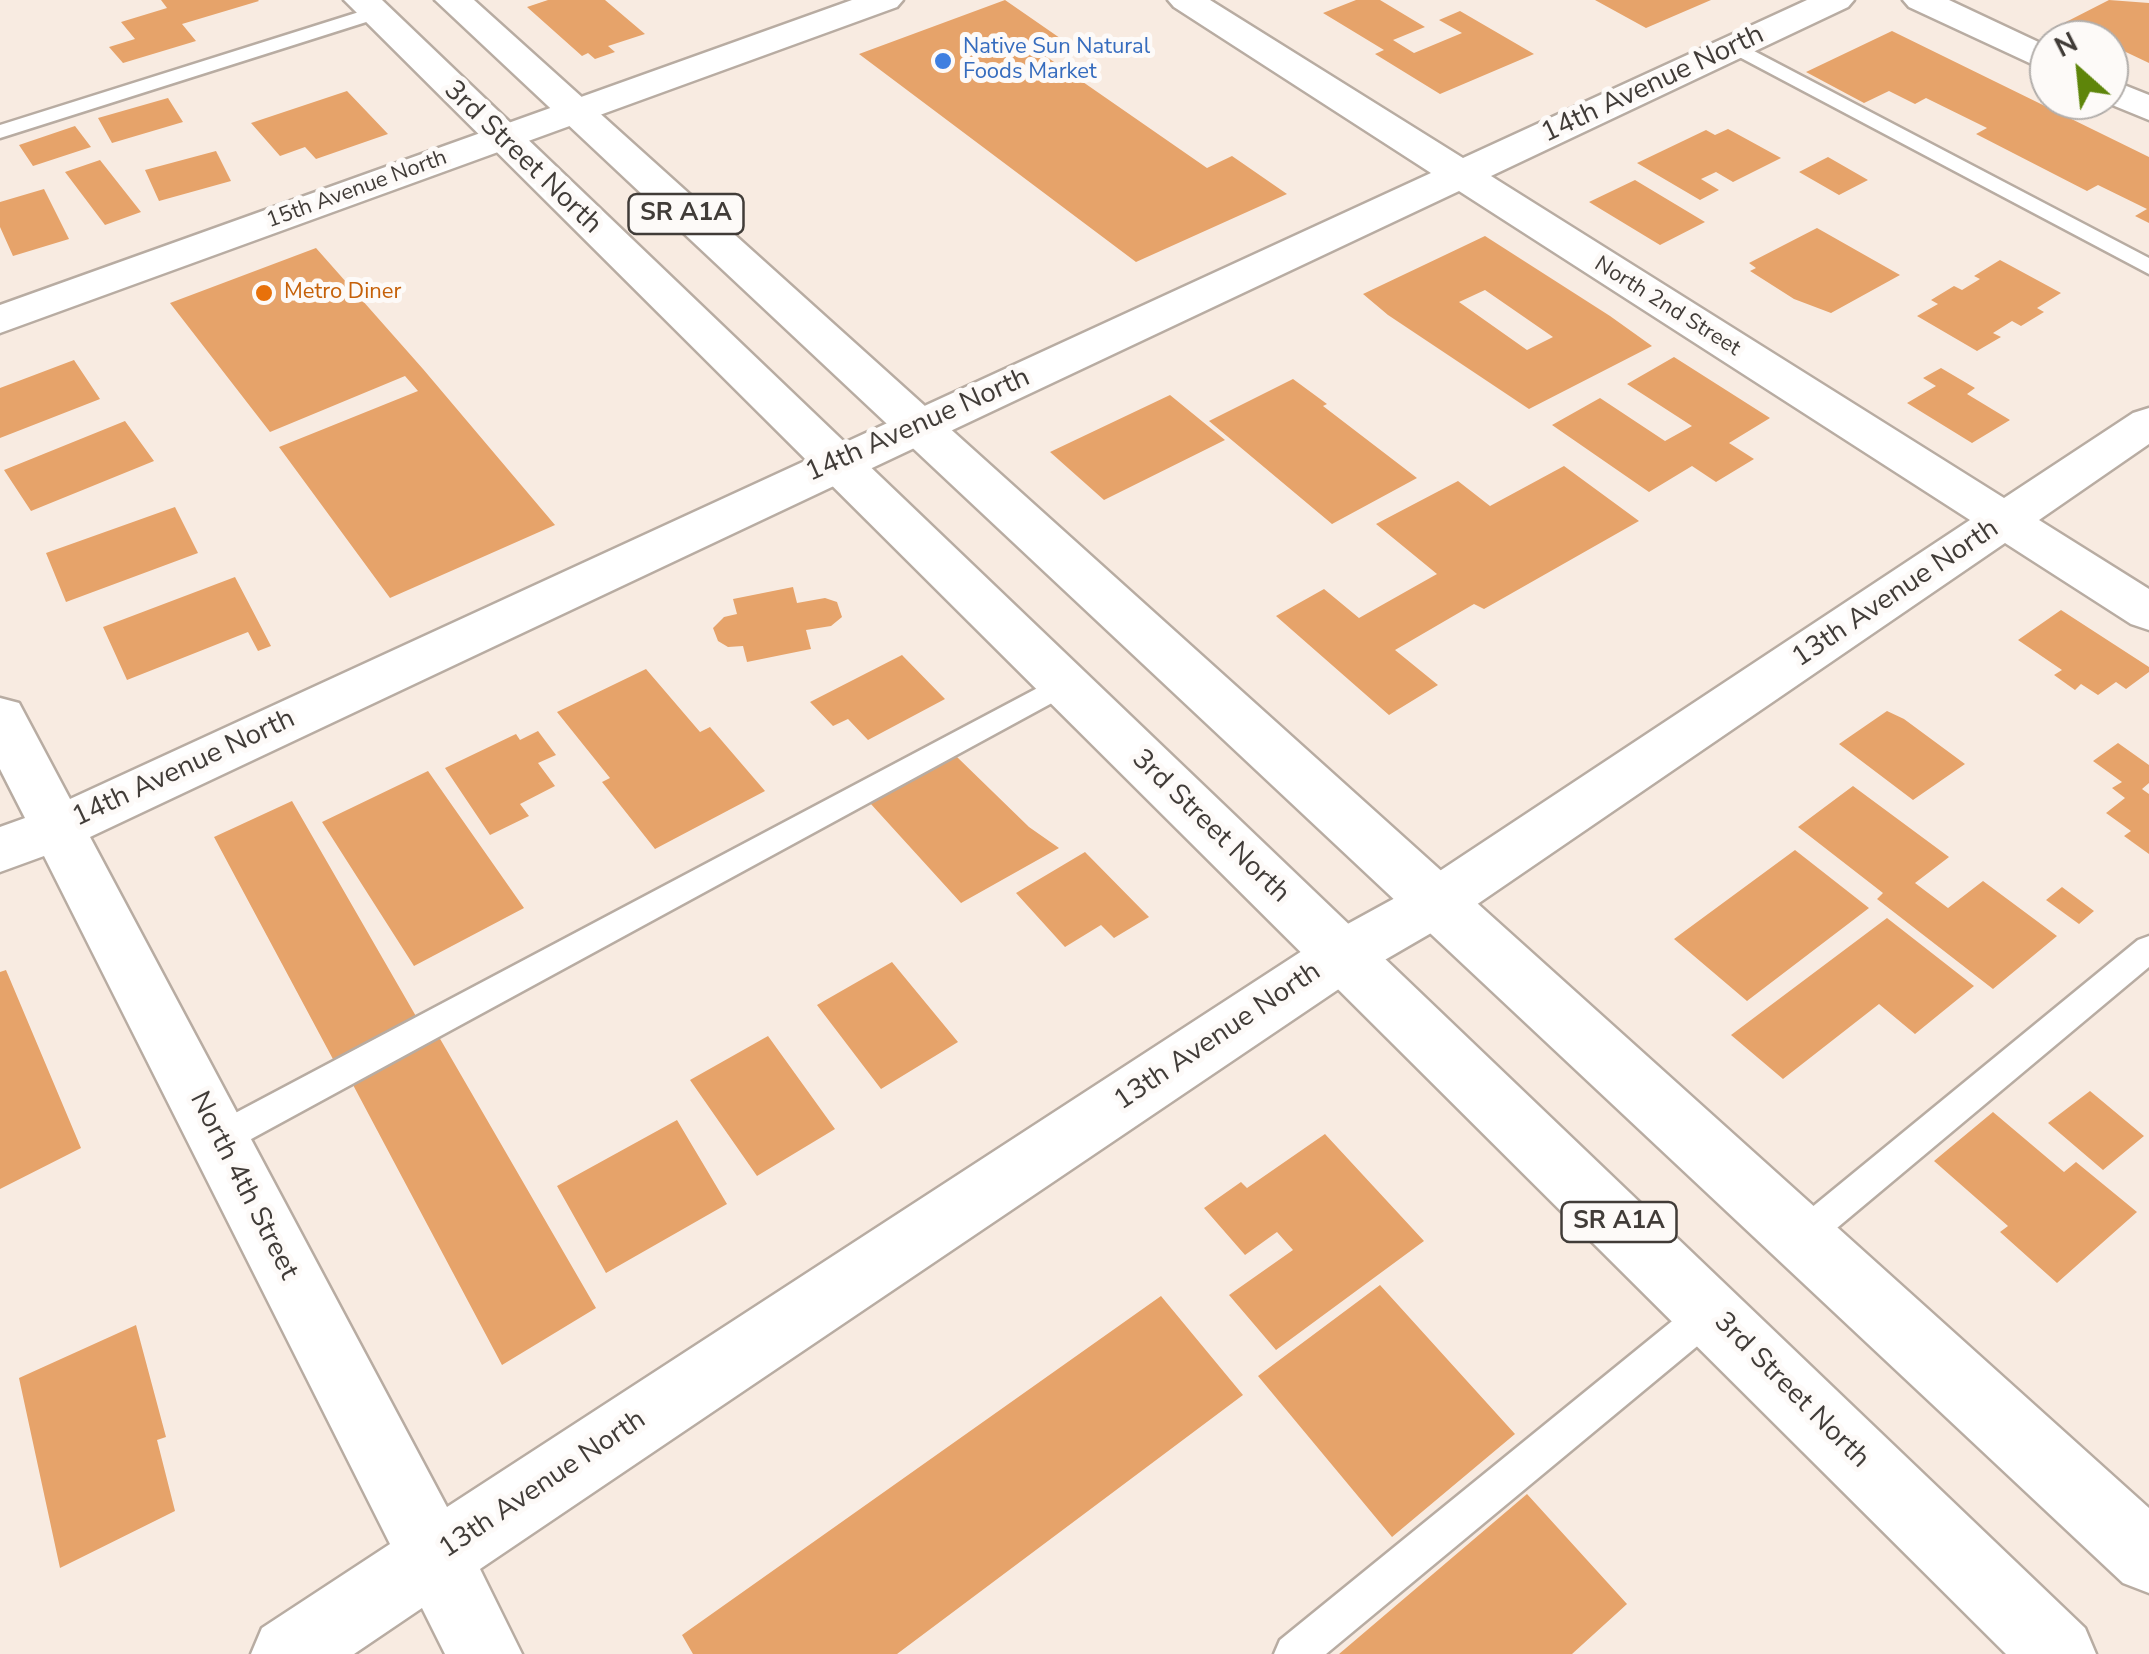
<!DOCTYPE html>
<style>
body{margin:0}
#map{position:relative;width:2149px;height:1654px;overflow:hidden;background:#f8ebe1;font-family:"Nunito Sans",sans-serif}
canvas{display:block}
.north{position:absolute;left:2029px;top:20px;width:100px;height:100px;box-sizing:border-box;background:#fdfaf8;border:2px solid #b2aeab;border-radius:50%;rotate:333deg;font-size:28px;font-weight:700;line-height:40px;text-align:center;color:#413c38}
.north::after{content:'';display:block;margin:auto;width:35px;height:45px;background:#5e850a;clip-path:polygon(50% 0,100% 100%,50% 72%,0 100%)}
</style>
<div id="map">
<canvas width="2149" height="1654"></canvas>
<div class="north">N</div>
</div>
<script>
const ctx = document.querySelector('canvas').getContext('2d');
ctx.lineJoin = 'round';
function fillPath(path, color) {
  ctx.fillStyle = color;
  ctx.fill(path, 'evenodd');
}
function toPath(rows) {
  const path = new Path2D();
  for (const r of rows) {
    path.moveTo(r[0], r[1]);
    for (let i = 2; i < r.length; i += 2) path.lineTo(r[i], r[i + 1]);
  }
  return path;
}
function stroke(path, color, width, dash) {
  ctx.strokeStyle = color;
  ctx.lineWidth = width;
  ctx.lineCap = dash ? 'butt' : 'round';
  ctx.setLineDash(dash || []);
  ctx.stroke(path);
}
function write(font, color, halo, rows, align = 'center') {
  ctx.font = font + ' "Nunito Sans",sans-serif';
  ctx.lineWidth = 10;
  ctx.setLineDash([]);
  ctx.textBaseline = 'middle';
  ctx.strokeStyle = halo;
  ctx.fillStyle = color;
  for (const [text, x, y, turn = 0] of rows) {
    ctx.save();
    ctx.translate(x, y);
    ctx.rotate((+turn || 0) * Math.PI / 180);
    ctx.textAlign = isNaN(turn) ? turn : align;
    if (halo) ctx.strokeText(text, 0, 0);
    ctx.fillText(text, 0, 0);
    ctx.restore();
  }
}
fillPath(toPath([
 [161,0,258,0,259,1,182,24,196,41,123,63,109,47,135,39,121,22,167,8],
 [548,0,605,0,645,34,608,46,615,52,595,59,588,53,582,56,527,7],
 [1005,0,1070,45,1044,55,1207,168,1232,156,1287,194,1136,262,859,54],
 [1356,0,1380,0,1425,27,1393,40,1414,53,1462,33,1439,20,1460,11,1534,54,1440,94,1375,54,1384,50,1323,13],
 [1595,0,1711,0,1646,28],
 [2109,0,2149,3,2149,63,2109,44,2109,40,2100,40,2064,23],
 [1892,31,2149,157,2149,223,2135,216,2147,209,2098,185,2087,191,1976,134,1987,128,1926,98,1915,104,1889,91,1864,103,1806,72],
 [347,91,388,134,316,159,305,147,280,156,251,123],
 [168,98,183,122,112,143,98,118],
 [75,126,91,147,33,166,19,145],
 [1728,129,1781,158,1733,182,1716,172,1701,179,1719,190,1700,200,1637,163,1706,130,1715,135],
 [216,151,231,181,159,201,145,170],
 [1828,157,1868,180,1839,195,1799,172],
 [100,160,141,212,105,225,65,172],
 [1635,180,1705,222,1660,245,1589,202],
 [44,189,69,239,13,256,0,227,0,202],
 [1817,228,1900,275,1831,313,1794,299,1750,271,1756,268,1749,263],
 [1485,236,1610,316,1652,346,1529,409,1388,315,1363,294],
 [1485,290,1553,337,1527,350,1459,302],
 [316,248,423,369,555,525,390,598,279,447,418,391,405,376,270,432,170,303],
 [2000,260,2061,293,2037,308,2044,312,2021,326,2012,321,1993,333,2001,337,1977,351,1917,316,1938,304,1931,300,1954,286,1962,290,1980,279,1974,276],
 [1674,357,1770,418,1729,443,1754,459,1716,482,1692,466,1649,492,1552,425,1600,398,1665,441,1692,426,1627,384],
 [74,360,100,399,0,438,0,388],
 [1941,368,1975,388,1967,394,2010,420,1972,443,1907,403,1936,386,1923,378],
 [1293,379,1327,404,1323,406,1417,478,1332,524,1209,421],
 [1170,395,1225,440,1104,500,1050,452],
 [125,421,154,461,31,511,4,470],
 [1564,466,1639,521,1484,609,1474,604,1395,650,1438,685,1389,715,1276,616,1324,589,1359,618,1437,574,1376,524,1458,481,1490,506],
 [175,507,198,553,66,602,46,553],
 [235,577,271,646,258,651,248,632,127,680,103,627],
 [793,587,797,603,825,598,837,602,842,617,831,626,806,630,811,649,747,662,743,646,728,647,718,641,713,628,724,617,737,614,733,599],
 [2061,610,2149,667,2149,672,2126,689,2116,682,2098,695,2081,684,2075,690,2054,675,2062,670,2018,640],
 [902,655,945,699,868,740,848,719,833,726,810,702],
 [646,669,700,732,710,727,765,791,655,849,602,782,610,778,557,712],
 [1887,711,1904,719,1965,764,1913,800,1839,744],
 [538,731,556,755,538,763,555,786,520,804,529,816,490,835,445,768,516,734,520,740],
 [2118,743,2149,765,2149,783,2142,789,2149,794,2149,854,2124,836,2131,831,2106,813,2125,798,2112,788,2122,782,2093,761],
 [956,756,1029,827,1059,848,961,903,870,803],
 [428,771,524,908,414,966,322,822],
 [1853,786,1949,857,1915,883,1948,908,1983,881,2057,936,1993,989,1877,899,1883,893,1798,827],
 [292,801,417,1018,334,1061,214,837],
 [1795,850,1869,908,1747,1001,1674,939],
 [1085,852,1149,917,1114,938,1101,925,1065,947,1016,893],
 [2062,887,2094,911,2079,924,2046,900],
 [1887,918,1974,986,1915,1034,1879,1004,1783,1079,1731,1035],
 [892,962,958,1042,881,1089,817,1005],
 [6,970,81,1148,0,1189,0,972],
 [768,1036,835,1129,757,1176,690,1080],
 [439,1037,596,1308,502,1365,352,1083],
 [2090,1091,2144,1136,2103,1170,2048,1123],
 [1993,1112,2064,1172,2076,1162,2137,1212,2057,1283,2000,1232,2008,1226,1934,1161],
 [677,1120,727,1204,606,1273,557,1186],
 [1325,1134,1424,1241,1276,1350,1229,1295,1293,1250,1277,1232,1245,1255,1204,1208,1241,1182,1247,1188],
 [1380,1285,1515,1434,1392,1537,1258,1376],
 [1161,1296,1243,1395,897,1654,693,1654,682,1635],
 [136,1325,166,1437,157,1440,175,1511,60,1568,19,1378],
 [1527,1494,1627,1604,1572,1654,1339,1654]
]), '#e6a36a');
const lane = toPath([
 [375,7,382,9,382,17,0,138,0,125,375,7],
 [1735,41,2149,258,2149,274,1728,51,1728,43,1735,41],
 [1064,674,1074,677,1078,684,1074,691,231,1150,219,1154,207,1150,202,1139,207,1128,1064,674],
 [2149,936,2149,967,1813,1248,1801,1253,1789,1248,1783,1237,1789,1226,2138,940,2149,936],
 [1711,1295,1724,1300,1729,1312,1724,1324,1326,1654,1274,1654,1280,1640,1698,1300,1711,1295]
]);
const street = toPath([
 [852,0,903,0,897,7,0,333,0,305,852,0],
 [1168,0,1210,0,1463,158,1807,0,1854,0,1848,7,1491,176,2004,498,2133,413,2149,408,2149,444,2039,520,2149,589,2149,630,2131,624,2005,543,1457,918,1364,972,480,1569,522,1654,445,1654,422,1608,354,1654,251,1654,262,1628,390,1544,44,856,0,872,0,827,25,818,0,769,0,698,19,703,70,799,1431,173,1174,7,1168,0],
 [1459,191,1970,520,1417,886,1322,938,447,1507,90,837,1459,191]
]);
const secondary = toPath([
 [1903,0,1949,0,2049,47,2049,72,1909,7,1903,0],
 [2109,79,2149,95,2149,120,2100,100,2109,100,2109,79]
]);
const primary = toPath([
 [344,0,382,0,2085,1628,2096,1654,2006,1654,344,0],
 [435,0,474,0,2149,1508,2149,1593,2123,1583,435,0]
]);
stroke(lane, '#b8aca2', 5);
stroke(street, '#b8aca2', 5);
stroke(secondary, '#b8aca2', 5);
stroke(primary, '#b8aca2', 5);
fillPath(lane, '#fff');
fillPath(street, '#fff');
fillPath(secondary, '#fff');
fillPath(primary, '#fff');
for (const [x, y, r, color] of [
 [943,61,10,"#3f7fe0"],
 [264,293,10,"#e8710a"]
]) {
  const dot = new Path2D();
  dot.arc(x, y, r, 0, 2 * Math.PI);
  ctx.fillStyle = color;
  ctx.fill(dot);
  stroke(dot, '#fdfaf8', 4);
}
write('22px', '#366cbe', '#fdfaf8', [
 ["Native Sun Natural",963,48],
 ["Foods Market",963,73]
], 'left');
write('22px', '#413c38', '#fdfaf8', [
 ["15th Avenue North",357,190,-20],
 ["North 2nd Street",1667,307,32]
]);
write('22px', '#c56008', '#fdfaf8', [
 ["Metro Diner",284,293]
], 'left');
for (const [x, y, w] of [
 [686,214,115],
 [1619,1222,115]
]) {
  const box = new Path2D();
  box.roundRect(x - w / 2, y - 20, w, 40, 8);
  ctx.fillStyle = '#fdfaf8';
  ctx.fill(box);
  stroke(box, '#413c38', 2.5);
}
write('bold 25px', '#413c38', null, [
 ["SR A1A",686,214],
 ["SR A1A",1619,1222]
]);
write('28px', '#413c38', '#fdfaf8', [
 ["14th Avenue North",1653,85,-25],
 ["3rd Street North",522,158,44],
 ["14th Avenue North",918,426,-24],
 ["13th Avenue North",1896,594,-34],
 ["14th Avenue North",184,769,-25],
 ["3rd Street North",1210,827,44],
 ["13th Avenue North",1218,1037,-34],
 ["North 4th Street",243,1186,63],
 ["3rd Street North",1791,1391,45],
 ["13th Avenue North",543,1485,-34]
]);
</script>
